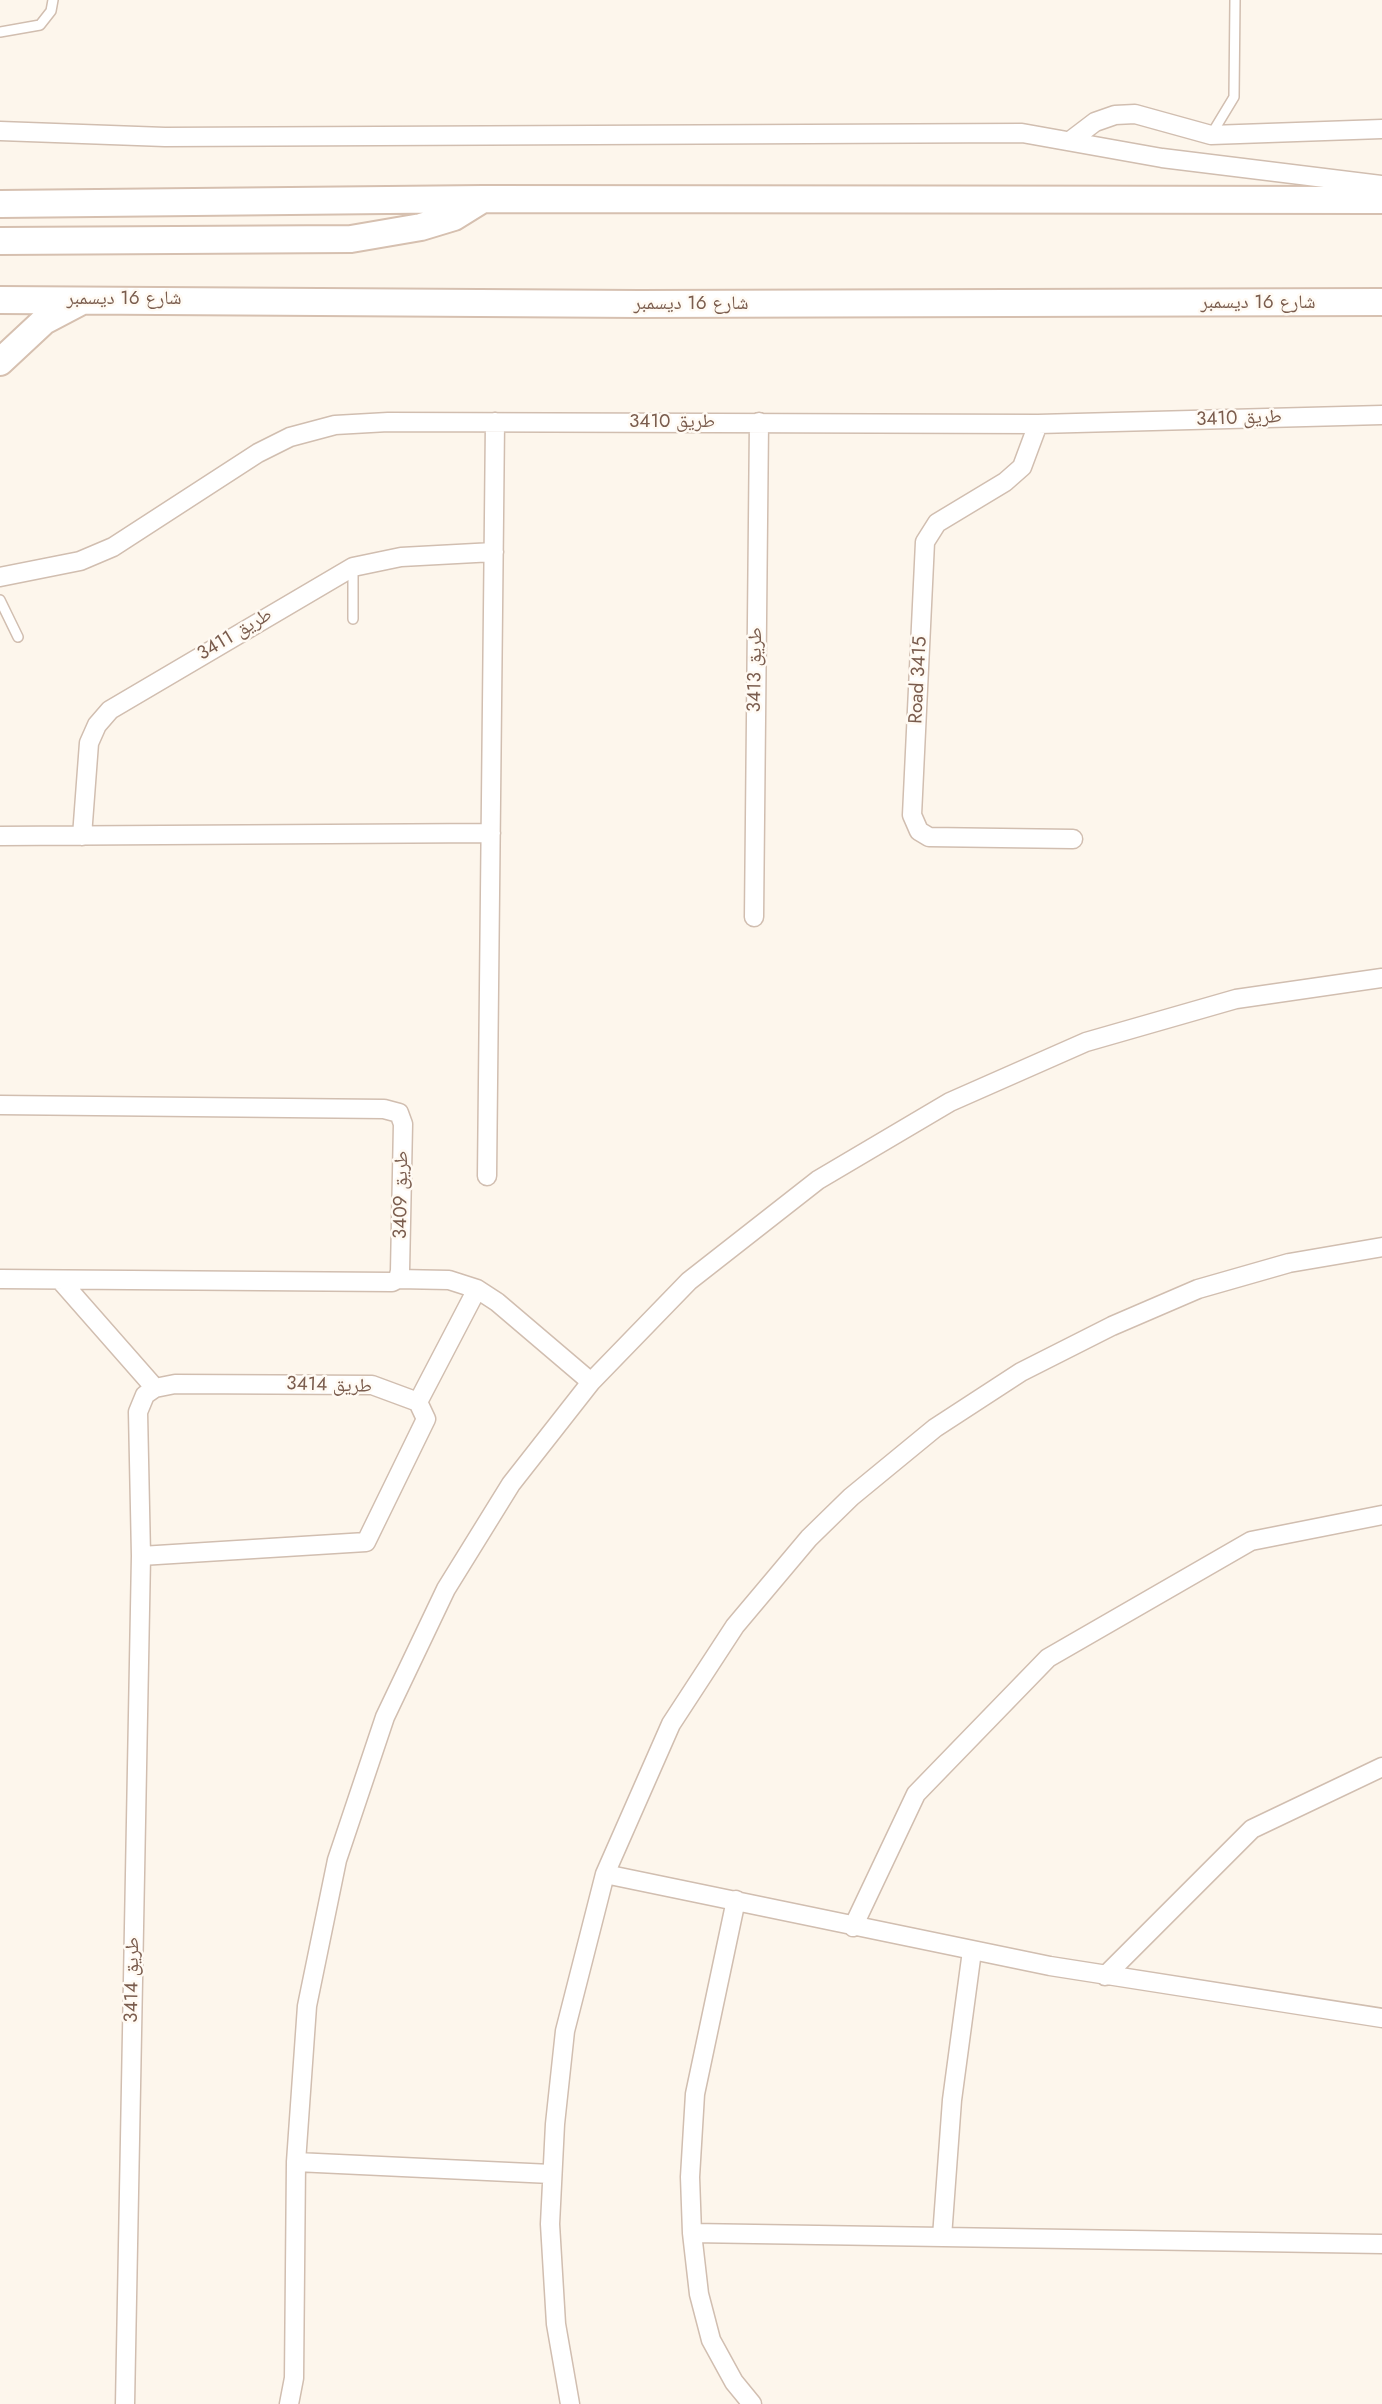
<!DOCTYPE html>
<meta charset="utf-8">
<style>
body{margin:0}
canvas{display:block;background:#fdf6ec}
</style>
<canvas width="1382" height="2404"></canvas>
<script>
const ctx = document.querySelector('canvas').getContext('2d');
ctx.lineJoin = 'round';
function toPath(rows) {
  const path = new Path2D();
  for (const r of rows) {
    path.moveTo(r[0], r[1]);
    for (let i = 2; i < r.length; i += 2) path.lineTo(r[i], r[i + 1]);
  }
  return path;
}
function stroke(path, color, width, dash) {
  ctx.strokeStyle = color;
  ctx.lineWidth = width;
  ctx.lineCap = dash ? 'butt' : 'round';
  ctx.setLineDash(dash || []);
  ctx.stroke(path);
}
function write(font, color, halo, rows, align = 'center') {
  ctx.font = font + ' Jost,"Noto Naskh Arabic",sans-serif';
  ctx.lineWidth = 5;
  ctx.setLineDash([]);
  ctx.textBaseline = 'middle';
  ctx.strokeStyle = halo;
  ctx.fillStyle = color;
  for (const [text, x, y, turn = 0] of rows) {
    ctx.save();
    ctx.translate(x, y);
    ctx.rotate((+turn || 0) * Math.PI / 180);
    ctx.textAlign = isNaN(turn) ? turn : align;
    if (halo) ctx.strokeText(text, 0, 0);
    ctx.fillText(text, 0, 0);
    ctx.restore();
  }
}
const service = toPath([
 [0,32,40,25,51,11,53,0],
 [1211,135,1234,97,1235,0],
 [0,600,18,637],
 [353,619,353,567]
]);
const minor = toPath([
 [0,131,165,137,1022,133,1162,158,1382,185],
 [1070,141,1095,122,1115,115,1135,114,1211,135,1382,129],
 [1038,424,1022,467,1005,482,937,523,925,542,912,815,919,831,929,837,1073,839],
 [0,577,80,561,113,547,258,453,290,437,335,425,388,422,1038,424,1382,415],
 [0,836,491,833],
 [82,836,89,743,97,725,110,710,353,567,401,557,494,552],
 [754,917,759,422],
 [0,1105,384,1109,399,1113,403,1124,400,1271,398,1279,392,1282,0,1279],
 [487,1176,495,422],
 [398,1279,449,1280,477,1289,497,1302,591,1382],
 [61,1281,155,1388],
 [418,1402,477,1289],
 [605,1874,1050,1966,1382,2018],
 [736,1900,695,2094,690,2177,692,2233,699,2294,711,2340,734,2382,752,2404],
 [853,1927,916,1794,1048,1658,1251,1541,1382,1515],
 [1105,1976,1252,1829,1382,1767],
 [296,2162,551,2174],
 [692,2233,1382,2244],
 [942,2237,952,2100,972,1951],
 [125,2404,141,1556,138,1412,145,1395,155,1388,175,1384,372,1385,418,1402,426,1419,366,1542,141,1556],
 [289,2404,294,2378,296,2162,307,2006,337,1860,385,1717,446,1589,511,1484,591,1382,689,1281,818,1180,950,1102,1086,1042,1236,999,1382,978],
 [570,2404,556,2324,550,2224,555,2124,565,2031,605,1874,671,1724,735,1626,809,1538,851,1497,935,1428,1021,1372,1112,1326,1198,1289,1289,1263,1382,1247]
]);
const secondary = toPath([
 [0,204,484,199,1382,200],
 [0,241,351,239,421,227,454,217,483,199],
 [0,300,639,304,1382,302],
 [0,362,44,321,82,301]
]);
stroke(service, '#d1beb0', 12);
stroke(minor, '#d1beb0', 21);
stroke(secondary, '#d6c0b0', 30);
stroke(service, '#fff', 9);
stroke(minor, '#fff', 18);
stroke(secondary, '#fff', 26);
write('19px', '#7a5c4d', '#fffaf3', [
 ["شارع 16 ديسمبر",124,299],
 ["شارع 16 ديسمبر",1258,303],
 ["شارع 16 ديسمبر",691,304],
 ["طريق 3410",1239,419,-2],
 ["طريق 3410",672,422],
 ["طريق 3411",235,635,-31],
 ["طريق 3413",756,670,-89],
 ["Road 3415",919,680,-87],
 ["طريق 3409",402,1195,-89],
 ["طريق 3414",329,1386,2],
 ["طريق 3414",133,1980,-89]
]);
</script>
